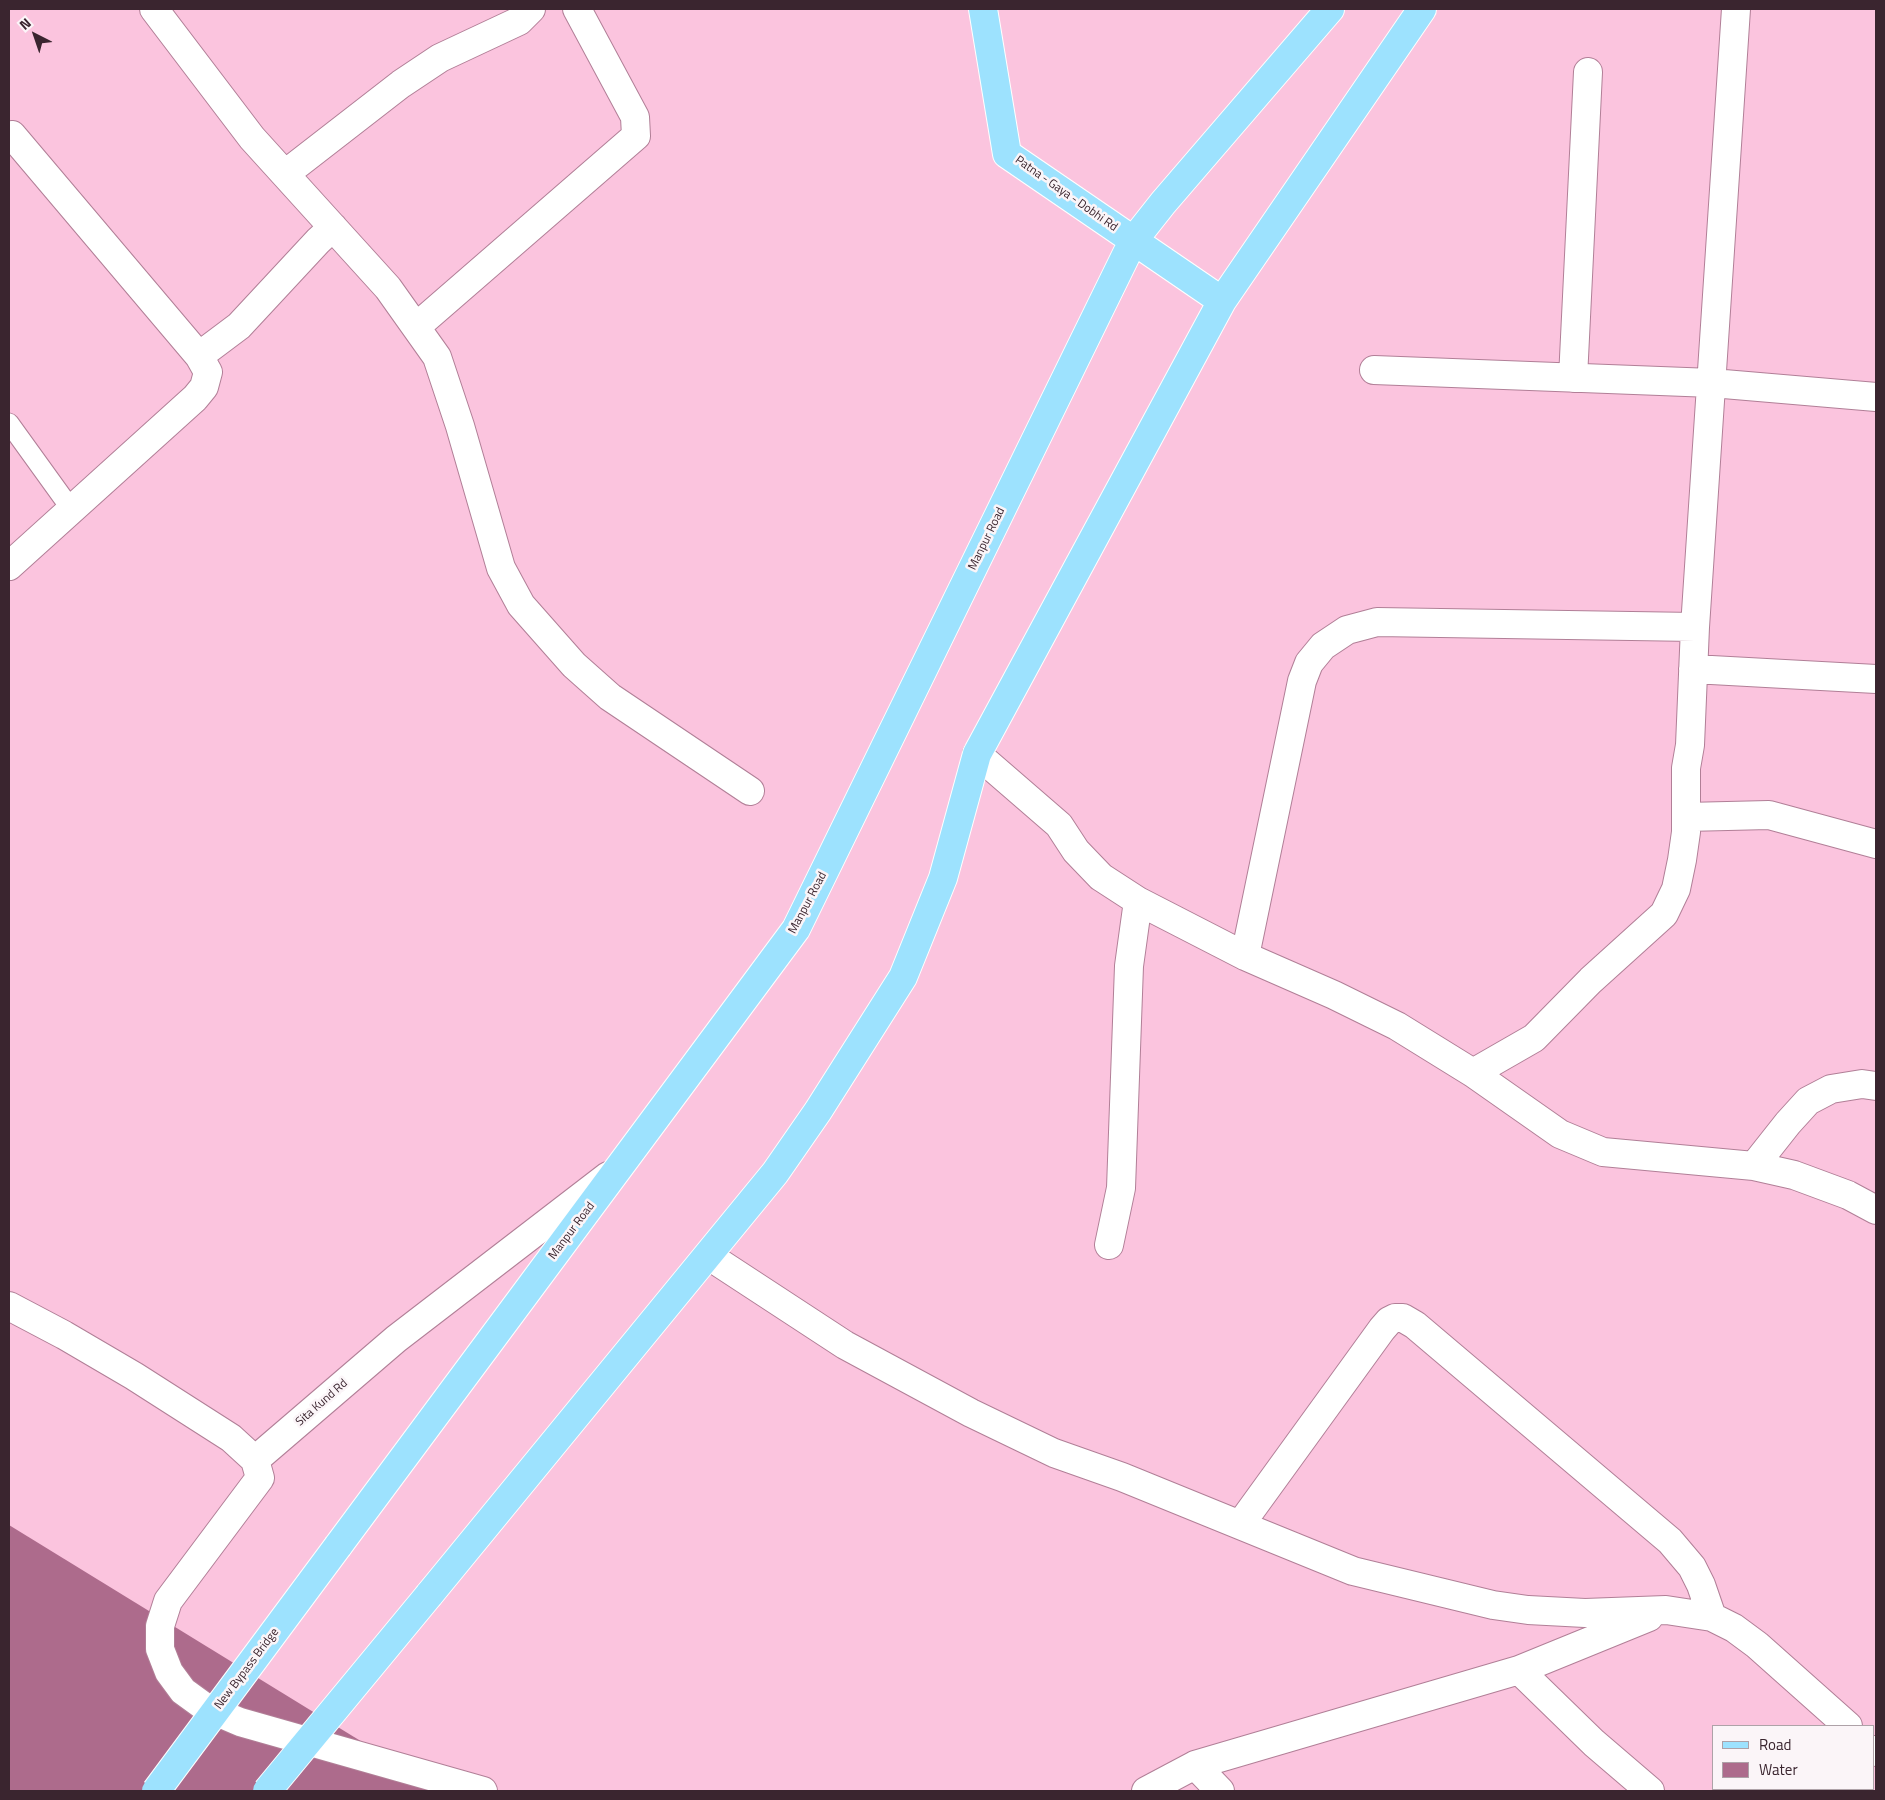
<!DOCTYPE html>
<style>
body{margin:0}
#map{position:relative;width:1885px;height:1800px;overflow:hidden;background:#fbc4de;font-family:"Titillium Web",sans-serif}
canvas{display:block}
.frame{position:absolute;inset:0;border:10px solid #3a252f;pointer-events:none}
.legend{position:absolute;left:1712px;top:1725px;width:162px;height:65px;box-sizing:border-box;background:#fbf5f8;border:1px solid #aea2a8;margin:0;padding:6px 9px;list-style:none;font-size:15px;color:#3a252f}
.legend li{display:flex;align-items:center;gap:10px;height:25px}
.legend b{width:25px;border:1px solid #aea2a8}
.north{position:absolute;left:10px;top:10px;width:50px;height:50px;-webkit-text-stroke:4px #fbf5f8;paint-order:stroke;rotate:319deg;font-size:14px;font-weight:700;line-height:20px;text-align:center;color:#3a252f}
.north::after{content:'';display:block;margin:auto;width:18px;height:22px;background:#3a252f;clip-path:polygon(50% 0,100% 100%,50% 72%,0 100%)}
</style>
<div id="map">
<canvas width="1885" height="1800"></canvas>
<div class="frame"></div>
<ul class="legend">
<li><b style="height:6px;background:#9de2fe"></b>Road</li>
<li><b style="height:14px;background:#ad6b8c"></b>Water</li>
</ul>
<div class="north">N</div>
</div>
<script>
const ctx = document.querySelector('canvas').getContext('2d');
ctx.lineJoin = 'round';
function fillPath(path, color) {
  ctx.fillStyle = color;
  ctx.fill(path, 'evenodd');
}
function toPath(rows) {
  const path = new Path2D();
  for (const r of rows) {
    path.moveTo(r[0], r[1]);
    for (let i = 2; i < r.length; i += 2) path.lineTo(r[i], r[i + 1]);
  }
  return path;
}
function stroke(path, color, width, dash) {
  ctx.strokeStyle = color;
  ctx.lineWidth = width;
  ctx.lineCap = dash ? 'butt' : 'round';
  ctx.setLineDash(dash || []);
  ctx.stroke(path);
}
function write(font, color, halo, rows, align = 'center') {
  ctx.font = font + ' "Titillium Web",sans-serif';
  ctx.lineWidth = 5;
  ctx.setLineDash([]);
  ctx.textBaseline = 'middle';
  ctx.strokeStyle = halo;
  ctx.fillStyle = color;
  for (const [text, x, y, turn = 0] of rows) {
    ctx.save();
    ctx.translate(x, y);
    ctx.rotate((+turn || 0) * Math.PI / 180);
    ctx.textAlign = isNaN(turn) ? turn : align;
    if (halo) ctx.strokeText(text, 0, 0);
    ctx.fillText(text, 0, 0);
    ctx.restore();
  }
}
fillPath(toPath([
 [9,1525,442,1791,9,1791]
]), '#ad6b8c');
const lane = toPath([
 [9,423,71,509]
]);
const street = toPath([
 [154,9,252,138,388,288,437,357,460,426,501,568,521,605,574,665,610,697,750,791],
 [285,174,401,84,440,58,519,21,531,9],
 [416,327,636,136,635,117,577,9],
 [199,356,239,326,318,241,333,227],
 [1374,370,1712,383,1876,397],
 [1573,378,1588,72],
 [9,566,195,398,204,387,208,372,199,356,12,135],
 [1693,669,1876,679],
 [977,754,1059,825,1076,851,1101,877,1138,901,1245,956,1334,995,1397,1026,1473,1073,1560,1134,1603,1152,1754,1166,1794,1175,1848,1195,1876,1210],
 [1686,817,1769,815,1876,844],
 [1245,956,1302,681,1309,663,1323,646,1347,630,1377,622,1695,627],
 [1473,1073,1534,1038,1591,980,1664,914,1676,889,1682,860,1686,832,1686,768,1690,745,1695,627,1736,9],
 [1754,1166,1788,1123,1808,1101,1831,1089,1862,1084,1876,1086],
 [1109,1245,1121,1188,1129,966,1138,901],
 [709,1256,845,1345,971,1413,1054,1453,1122,1477,1353,1571,1493,1605,1528,1610,1585,1613,1666,1610,1712,1617,1734,1628,1757,1645,1848,1726],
 [9,1306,64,1335,134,1376,231,1438,255,1460],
 [255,1460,260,1478,168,1601,160,1626,160,1649,169,1672,183,1691,205,1707,240,1722,483,1791],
 [255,1460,396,1339,608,1176],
 [1240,1525,1382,1329,1389,1321,1395,1318,1403,1318,1415,1325,1670,1541,1692,1567,1701,1585,1712,1617],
 [1519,1670,1594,1743,1650,1791],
 [1874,1750,1876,1752],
 [1195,1765,1220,1791],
 [1146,1791,1195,1765,1519,1670,1649,1617]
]);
const primary = toPath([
 [983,9,1007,154,1222,301],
 [338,1546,796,929,1133,241,1163,203,1330,9],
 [429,1595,775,1173,818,1111,903,977,943,878,977,754,1222,301,1422,9]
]);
stroke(lane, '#b17f97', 21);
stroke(street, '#b17f97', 30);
stroke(primary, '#fff', 30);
stroke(lane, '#fff', 19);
stroke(street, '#fff', 28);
stroke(primary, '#9de2fe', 28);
const primaryBridge = toPath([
 [156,1791,338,1546],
 [267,1791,429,1595]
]);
stroke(primaryBridge, '#fff', 30, []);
stroke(primaryBridge, '#9de2fe', 28);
write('12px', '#3a252f', '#fbf5f8', [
 ["Patna - Gaya - Dobhi Rd",1066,194,35],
 ["Manpur Road",987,539,-64],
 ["Manpur Road",808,903,-62],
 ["Manpur Road",572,1231,-53],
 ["Sita Kund Rd",322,1403,-41],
 ["New Bypass Bridge",247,1669,-53]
]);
</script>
